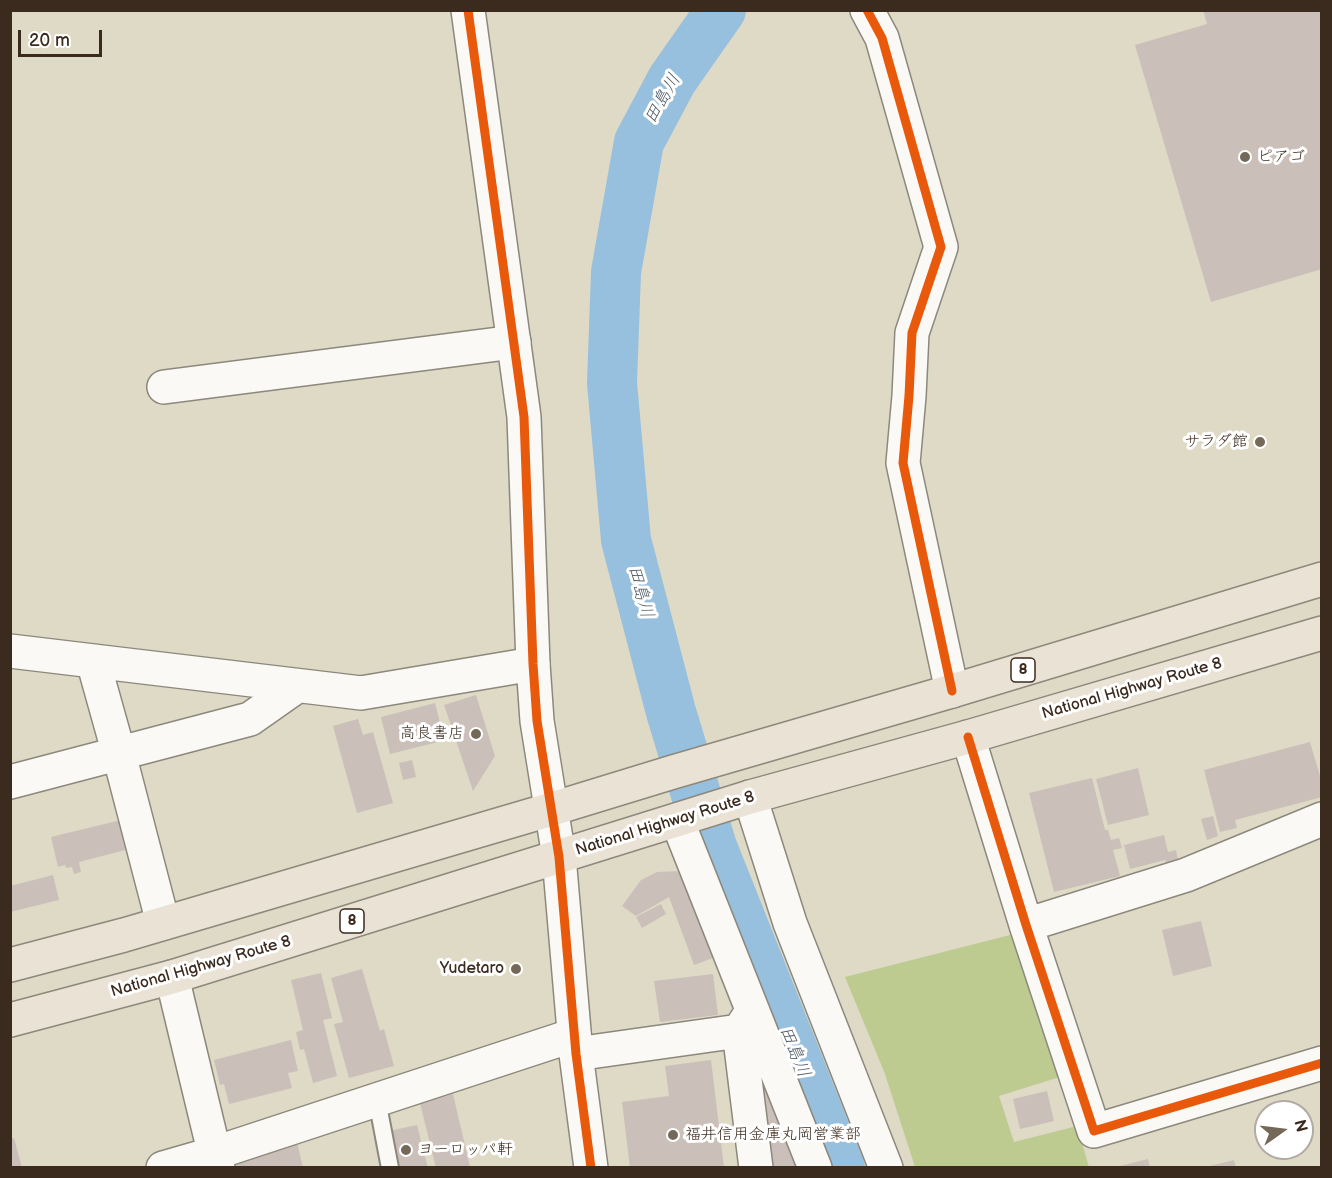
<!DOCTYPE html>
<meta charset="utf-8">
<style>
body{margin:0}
#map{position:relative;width:1332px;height:1178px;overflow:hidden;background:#dedac6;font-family:"Balsamiq Sans",sans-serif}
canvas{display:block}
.frame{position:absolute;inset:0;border:12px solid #3b2a1e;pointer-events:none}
.north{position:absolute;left:1254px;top:1100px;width:60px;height:60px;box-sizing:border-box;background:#fff;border:2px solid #b1aaa5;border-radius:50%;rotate:76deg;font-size:16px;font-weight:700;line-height:24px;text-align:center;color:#3b2a1e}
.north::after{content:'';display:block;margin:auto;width:21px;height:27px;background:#746859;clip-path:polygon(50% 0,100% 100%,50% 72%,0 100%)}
.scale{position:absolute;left:18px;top:30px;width:84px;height:27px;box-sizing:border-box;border:3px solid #3b2a1e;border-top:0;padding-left:8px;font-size:18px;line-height:21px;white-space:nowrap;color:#3b2a1e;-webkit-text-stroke:4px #fff;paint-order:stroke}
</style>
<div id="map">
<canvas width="1332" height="1178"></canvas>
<div class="frame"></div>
<div class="north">N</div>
<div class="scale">20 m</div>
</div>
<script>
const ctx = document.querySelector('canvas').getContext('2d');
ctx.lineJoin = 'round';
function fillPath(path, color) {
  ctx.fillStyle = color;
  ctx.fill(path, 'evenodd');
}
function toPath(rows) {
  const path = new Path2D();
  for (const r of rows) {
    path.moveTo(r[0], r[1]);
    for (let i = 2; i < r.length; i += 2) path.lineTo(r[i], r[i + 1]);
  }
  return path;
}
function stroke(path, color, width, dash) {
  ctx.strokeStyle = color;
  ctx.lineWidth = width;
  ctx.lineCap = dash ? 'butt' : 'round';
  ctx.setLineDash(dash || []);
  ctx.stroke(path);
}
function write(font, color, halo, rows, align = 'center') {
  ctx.font = font + ' "Balsamiq Sans","Klee One",sans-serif';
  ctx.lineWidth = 6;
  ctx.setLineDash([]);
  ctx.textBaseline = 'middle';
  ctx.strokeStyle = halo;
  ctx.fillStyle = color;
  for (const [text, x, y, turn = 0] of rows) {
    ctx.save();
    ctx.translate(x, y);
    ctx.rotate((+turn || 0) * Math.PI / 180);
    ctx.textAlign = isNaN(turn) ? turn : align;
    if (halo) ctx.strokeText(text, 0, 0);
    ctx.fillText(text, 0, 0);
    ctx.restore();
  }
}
fillPath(toPath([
 [1014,934,1063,1076,999,1096,1014,1142,1077,1126,1089,1167,915,1167,885,1074,845,977]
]), '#bdcb91');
stroke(toPath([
 [721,10,672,80,639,142,616,272,612,383,626,540,671,712,712,847,840,1168]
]), '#97c0df', 50);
fillPath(toPath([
 [1203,10,1322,10,1322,269,1211,302,1135,45,1207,24],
 [476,695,495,756,473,791,444,705],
 [435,703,441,727,446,725,450,739,390,754,381,717],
 [358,719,363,735,373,732,393,803,357,813,333,726],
 [1310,742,1322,783,1322,797,1235,820,1237,828,1220,832,1204,770],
 [412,760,416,777,403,780,399,763],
 [1138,768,1149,815,1108,825,1096,779],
 [1092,778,1105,830,1108,830,1111,840,1119,838,1122,848,1113,850,1120,876,1054,892,1029,793],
 [1213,816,1218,836,1207,840,1201,819],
 [121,820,129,849,79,862,81,872,74,874,72,867,66,868,65,865,58,867,51,837],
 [1164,835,1168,852,1176,850,1178,860,1166,863,1165,860,1130,869,1124,845],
 [683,871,713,958,694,965,669,897,636,916,622,906,641,880,657,872],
 [53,875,59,900,10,912,10,886],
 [661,904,666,914,642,928,636,917],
 [1201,921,1212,966,1173,976,1162,930],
 [362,969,380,1031,384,1029,394,1066,349,1078,334,1024,343,1022,331,978],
 [321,973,332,1018,323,1020,337,1076,313,1083,304,1049,300,1050,296,1032,303,1030,291,980],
 [713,974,718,1015,660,1022,654,981],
 [291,1040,298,1071,288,1073,292,1088,229,1104,224,1084,220,1085,214,1060],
 [711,1060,724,1168,630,1168,622,1102,669,1096,665,1066],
 [776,1084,807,1168,771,1168,761,1089],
 [1047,1091,1054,1121,1020,1129,1013,1099],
 [453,1094,470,1167,436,1168,420,1103],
 [417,1125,428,1168,393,1168,384,1132],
 [14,1138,22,1168,10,1168,10,1139],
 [297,1142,303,1168,237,1168,235,1158],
 [1148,1159,1150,1168,1116,1168,1116,1167],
 [1234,1160,1236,1168,1206,1168,1206,1167]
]), '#cbbfba');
const service = toPath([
 [377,1100,390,1168]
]);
const minor = toPath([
 [867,10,882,38,941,247,912,333,909,396,903,463,952,691],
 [164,387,514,342],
 [10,651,361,693,533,664],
 [93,661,119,754,163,923],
 [968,737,1026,925,1094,1131,1322,1063],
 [10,782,250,719,297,686],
 [750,797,790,923,886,1168],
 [677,820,815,1168],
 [1026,925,1186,875,1322,819],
 [172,977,218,1168],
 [751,1013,739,1031,756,1168],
 [576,1054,739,1031],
 [163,1168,215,1153,574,1035]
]);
const tertiary = toPath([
 [468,10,524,417,533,664,537,721,559,857,576,1054,591,1168]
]);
const trunk = toPath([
 [10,965,124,935,552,809,673,772,952,691,1322,579],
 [10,1020,172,977,750,797,968,737,1322,633]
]);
stroke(service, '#8d887c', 20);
stroke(minor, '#8d887c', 36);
stroke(tertiary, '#8d887c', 36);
stroke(trunk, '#8d887c', 36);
stroke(service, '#faf9f6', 16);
stroke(minor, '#faf9f6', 33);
stroke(tertiary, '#faf9f6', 33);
stroke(trunk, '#e9e2d5', 33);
stroke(toPath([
 [468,10,524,417,533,664,537,721,559,857,576,1054,591,1168],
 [867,10,882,38,941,247,912,333,909,396,903,463,952,691],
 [968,737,1026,925,1094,1131,1322,1063]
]), '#e8590c', 9);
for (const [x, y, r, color] of [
 [1245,157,6,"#746859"],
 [1260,442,6,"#746859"],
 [476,734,6,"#746859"],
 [516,969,6,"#746859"],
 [673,1135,6,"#746859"],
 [406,1150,6,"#746859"]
]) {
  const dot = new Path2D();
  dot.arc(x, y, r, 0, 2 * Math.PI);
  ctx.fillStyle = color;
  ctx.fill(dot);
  stroke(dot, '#fff', 2);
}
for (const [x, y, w] of [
 [1023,670,24],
 [352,921,24]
]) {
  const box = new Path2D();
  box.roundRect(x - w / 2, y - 12, w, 24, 4.5);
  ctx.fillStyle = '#fff';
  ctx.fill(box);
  stroke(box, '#3b2a1e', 1.5);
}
write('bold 15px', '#3b2a1e', null, [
 ["8",1023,670],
 ["8",352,921]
]);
write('16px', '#3b2a1e', '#fff', [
 ["ピアゴ",1257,157],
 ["サラダ館",1248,442,"right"],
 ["高良書店",464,734,"right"],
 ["Yudetaro",504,969,"right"],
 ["福井信用金庫丸岡営業部",685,1135],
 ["ヨーロッパ軒",418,1150]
], 'left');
write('16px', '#3b2a1e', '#fff', [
 ["National Highway Route 8",1132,689,-16],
 ["National Highway Route 8",665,824,-17],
 ["National Highway Route 8",201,967,-16]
]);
write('italic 18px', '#505b65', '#fff', [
 ["田島川",663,99,-60],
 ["田島川",640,592,75],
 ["田島川",794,1052,68]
]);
</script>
